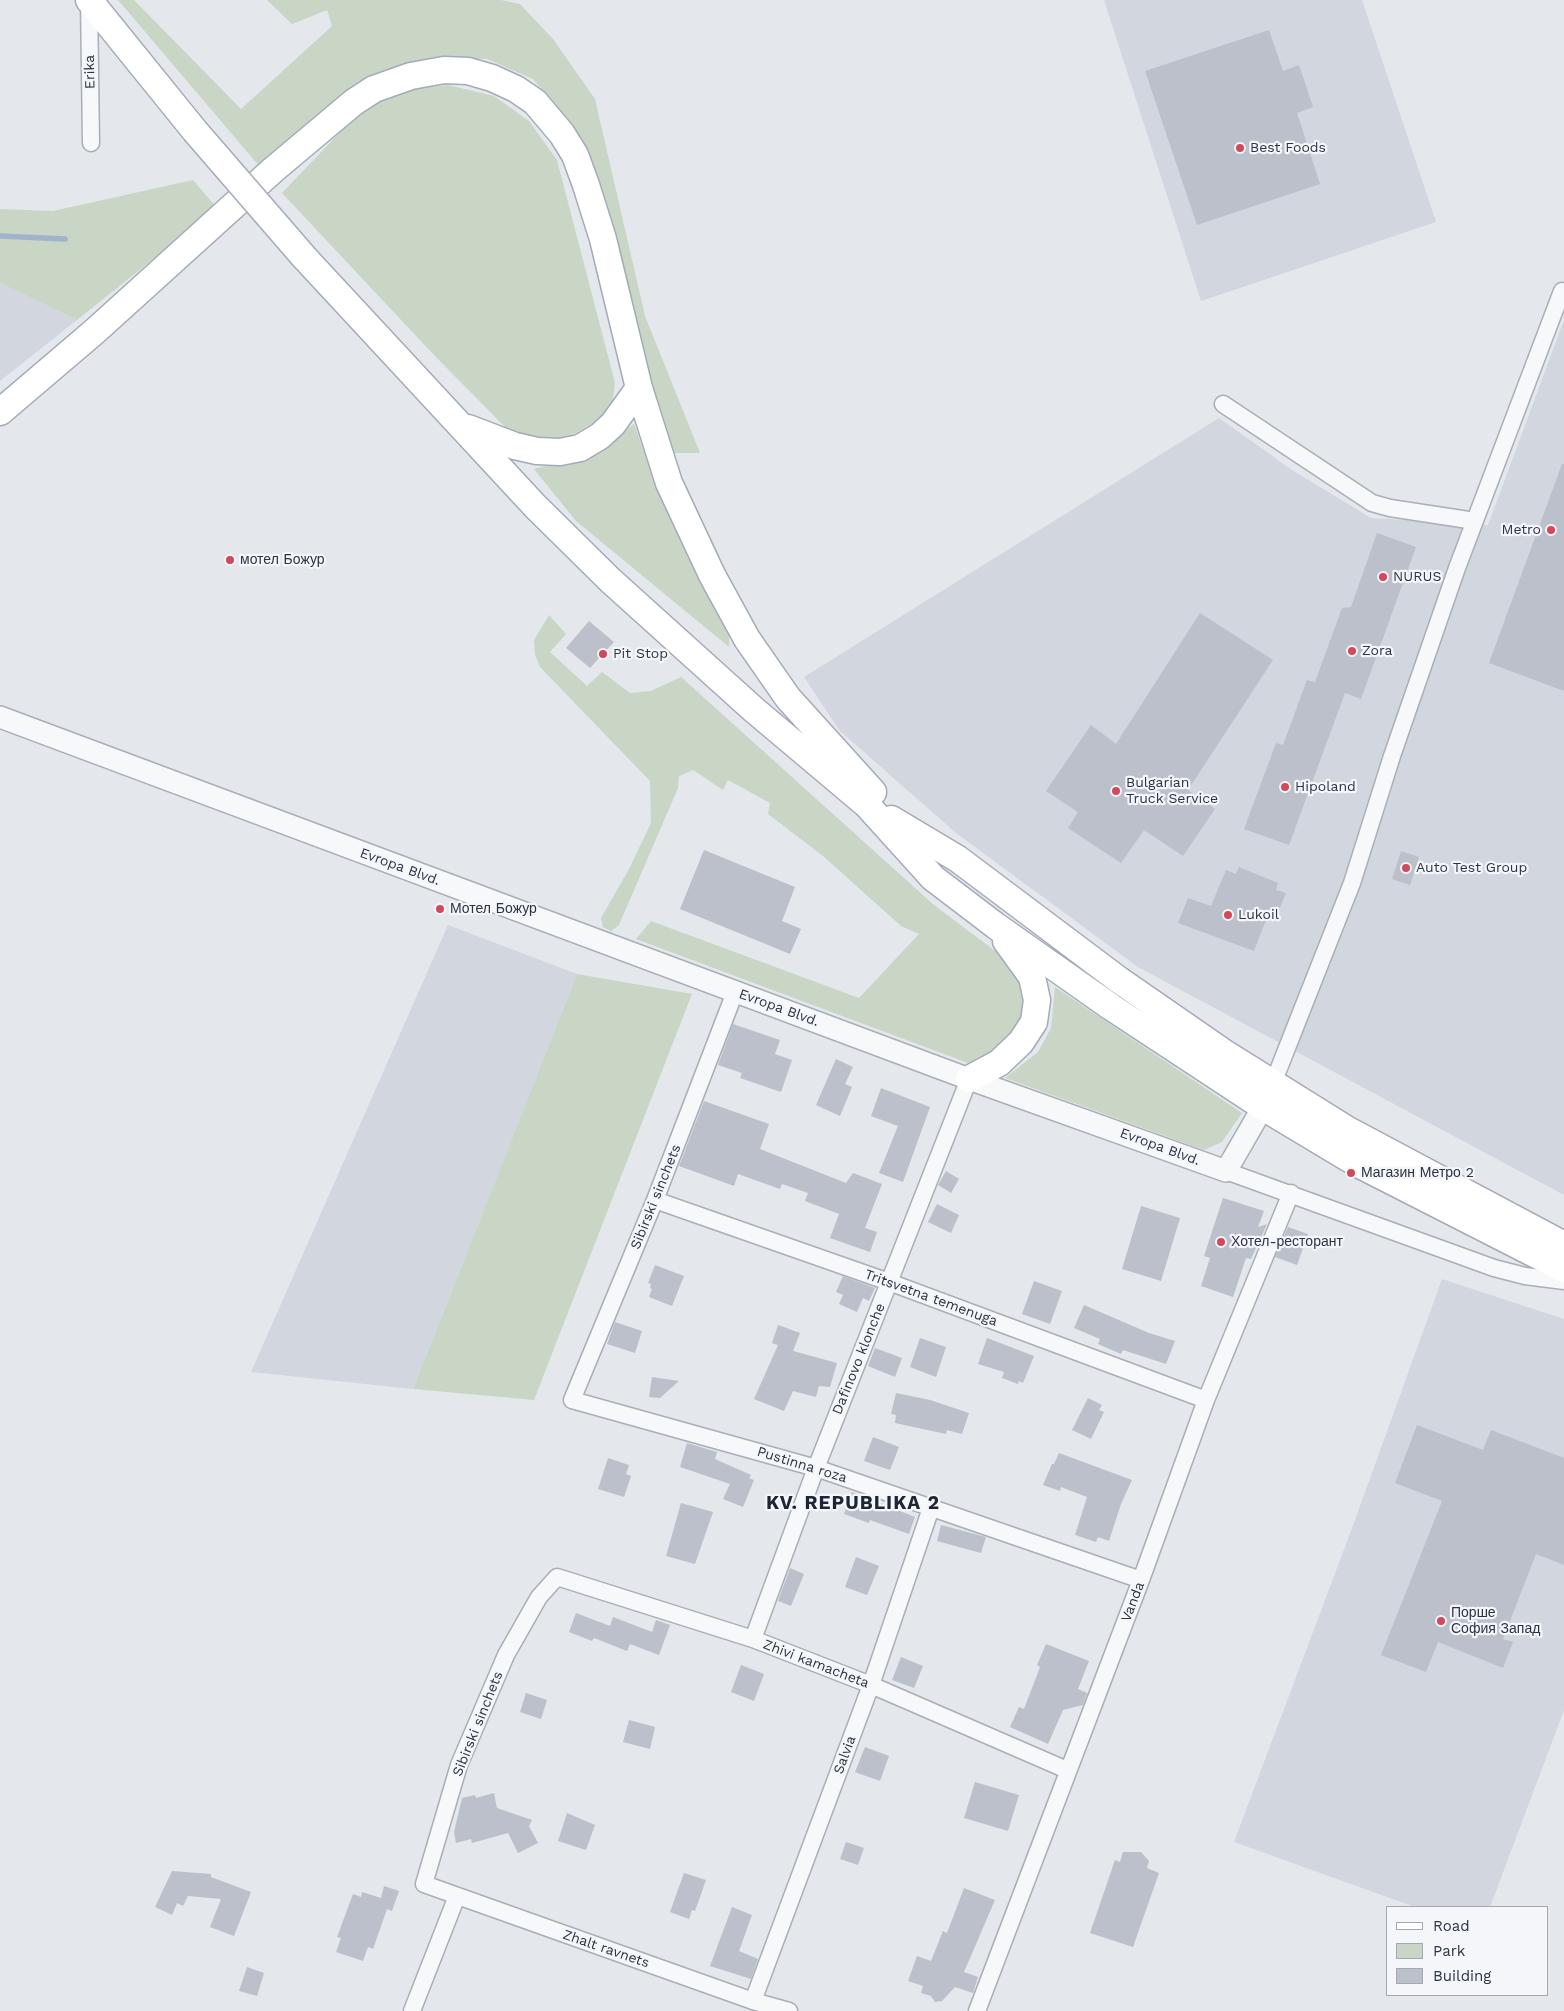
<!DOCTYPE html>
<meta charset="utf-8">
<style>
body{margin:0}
#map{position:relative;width:1564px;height:2011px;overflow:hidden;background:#e4e7ec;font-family:"Work Sans",sans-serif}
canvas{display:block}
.legend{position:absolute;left:1386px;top:1906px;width:162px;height:90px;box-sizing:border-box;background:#f4f6f9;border:1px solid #a4a8b1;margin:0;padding:6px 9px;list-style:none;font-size:15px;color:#2b3445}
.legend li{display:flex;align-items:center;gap:10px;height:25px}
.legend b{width:25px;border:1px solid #a4a8b1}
</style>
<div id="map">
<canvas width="1564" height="2011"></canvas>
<ul class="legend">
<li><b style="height:6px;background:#fff"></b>Road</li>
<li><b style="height:14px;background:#c9d6c5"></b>Park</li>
<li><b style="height:14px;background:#bbc0ca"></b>Building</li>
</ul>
</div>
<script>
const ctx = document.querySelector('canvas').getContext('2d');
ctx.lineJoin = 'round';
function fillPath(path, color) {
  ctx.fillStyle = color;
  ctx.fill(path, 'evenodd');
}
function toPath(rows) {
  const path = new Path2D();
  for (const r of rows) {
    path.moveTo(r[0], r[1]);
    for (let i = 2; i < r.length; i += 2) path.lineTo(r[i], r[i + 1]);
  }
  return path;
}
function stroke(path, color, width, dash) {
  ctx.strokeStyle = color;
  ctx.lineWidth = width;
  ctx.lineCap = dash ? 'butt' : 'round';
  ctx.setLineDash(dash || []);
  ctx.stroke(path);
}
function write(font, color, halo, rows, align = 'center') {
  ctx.font = font + ' "Work Sans",sans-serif';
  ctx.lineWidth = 4.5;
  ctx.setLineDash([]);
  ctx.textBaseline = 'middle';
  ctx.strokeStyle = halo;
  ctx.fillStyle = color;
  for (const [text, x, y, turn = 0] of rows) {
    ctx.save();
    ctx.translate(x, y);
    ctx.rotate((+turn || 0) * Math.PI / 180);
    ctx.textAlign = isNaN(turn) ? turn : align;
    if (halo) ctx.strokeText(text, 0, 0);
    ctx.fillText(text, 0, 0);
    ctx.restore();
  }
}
fillPath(toPath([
 [1104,0,1362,0,1436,222,1201,301],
 [0,283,77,320,0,381],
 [1564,320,1564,1195,1138,967,956,833,840,731,804,677,1219,418,1292,470,1371,518,1488,525],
 [448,925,577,974,413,1389,251,1372],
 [1442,1279,1564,1319,1564,1710,1490,1907,1415,1907,1234,1842,1351,1531]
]), '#d2d6de');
fillPath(toPath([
 [118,0,134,0,241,109,332,26,327,10,292,24,267,0,501,0,520,4,553,39,595,99,645,316,700,453,671,453,660,428,607,221,577,132,533,79,487,59,429,58,382,74,260,167],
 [448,85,494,96,529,121,557,160,615,383,612,406,594,422,574,434,549,442,512,434,433,354,282,193,364,107,413,89],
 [193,180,217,208,77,320,0,283,0,209,53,211],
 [634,424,663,504,698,579,729,629,729,647,576,521,534,469,570,459,607,443],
 [549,615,566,634,550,652,587,686,602,672,630,693,651,691,681,677,934,905,1015,966,1026,994,1020,1026,1002,1048,968,1063,636,939,651,921,859,998,919,934,901,926,823,856,768,814,770,803,728,780,723,790,693,770,679,776,678,788,619,925,611,931,603,927,601,918,629,869,651,823,650,781,540,667,535,655,534,640],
 [577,974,692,994,534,1400,413,1389],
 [1055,987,1242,1113,1222,1142,1204,1150,1005,1078,1038,1052,1051,1028]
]), '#c9d6c5');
stroke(toPath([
 [0,236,65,239]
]), '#9fb4cc', 5.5);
fillPath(toPath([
 [1269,30,1283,71,1299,65,1313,107,1297,113,1320,184,1197,225,1145,71],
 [1562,464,1564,464,1564,691,1489,663],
 [1377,533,1416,547,1361,699,1345,693,1289,845,1244,829,1276,743,1283,745,1307,680,1315,682,1342,608,1351,607],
 [1200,613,1273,660,1188,790,1215,809,1183,856,1144,830,1121,863,1068,828,1078,812,1046,791,1091,725,1116,744],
 [589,621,614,642,590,668,566,648],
 [704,850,795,887,782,921,801,929,790,954,680,909],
 [1401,851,1419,857,1410,885,1392,879],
 [1239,867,1278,883,1276,890,1286,893,1279,910,1271,907,1254,951,1178,923,1188,898,1211,906,1226,870,1236,874],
 [733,1024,780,1040,775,1054,792,1060,781,1092,740,1078,742,1073,718,1065],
 [836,1059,853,1067,845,1084,852,1087,840,1116,816,1105],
 [881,1088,930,1107,903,1182,879,1173,898,1126,871,1116],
 [704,1101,769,1124,760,1149,846,1183,853,1173,882,1184,865,1228,877,1232,870,1252,830,1238,839,1214,805,1201,808,1193,782,1184,780,1189,738,1174,734,1186,679,1166],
 [946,1171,959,1179,951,1193,938,1185],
 [1223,1198,1264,1211,1258,1227,1267,1224,1251,1259,1246,1258,1233,1297,1201,1286,1210,1258,1204,1256],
 [937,1204,959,1215,951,1233,928,1222],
 [1141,1206,1180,1218,1161,1281,1122,1269],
 [1288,1227,1308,1234,1297,1265,1275,1257],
 [655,1265,684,1276,672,1306,649,1297,652,1289,650,1288,651,1284,648,1283],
 [843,1276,875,1288,869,1301,863,1298,857,1312,839,1304,843,1295,836,1292],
 [1034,1281,1062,1291,1050,1324,1022,1314],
 [1084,1305,1149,1333,1175,1341,1166,1364,1123,1350,1121,1354,1098,1344,1100,1339,1074,1328],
 [615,1322,642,1331,635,1353,607,1344],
 [778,1325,800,1333,793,1351,837,1363,830,1387,819,1386,816,1397,793,1391,784,1411,754,1399,778,1345,772,1343],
 [920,1338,946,1347,936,1377,910,1367],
 [987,1338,1034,1356,1023,1383,1019,1381,1018,1384,1002,1378,1004,1372,978,1364],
 [875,1348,902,1358,895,1377,868,1366],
 [652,1377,679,1381,660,1398,649,1397],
 [896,1393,930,1400,969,1413,962,1434,947,1430,946,1434,895,1423,896,1415,891,1414],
 [1088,1398,1102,1405,1099,1410,1104,1412,1091,1439,1072,1430],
 [1417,1425,1483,1450,1491,1430,1564,1458,1564,1565,1536,1554,1503,1639,1513,1642,1503,1668,1438,1642,1426,1672,1381,1655,1442,1501,1395,1483],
 [873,1437,899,1447,890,1470,864,1461],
 [687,1443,717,1452,715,1459,751,1475,749,1478,754,1480,743,1507,723,1499,730,1484,680,1467],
 [1059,1453,1132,1480,1121,1504,1109,1541,1098,1537,1096,1542,1075,1535,1087,1497,1061,1487,1060,1491,1043,1485,1052,1464,1054,1464],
 [608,1458,629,1465,626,1474,631,1476,624,1497,598,1489],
 [852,1492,915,1517,909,1534,870,1520,869,1523,844,1514],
 [681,1503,713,1512,695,1564,666,1556],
 [941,1525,986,1537,981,1553,937,1541],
 [856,1557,879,1566,867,1595,845,1587],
 [790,1568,804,1574,791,1606,778,1601],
 [576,1613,610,1626,613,1617,652,1632,656,1620,670,1625,659,1655,630,1644,627,1651,594,1638,592,1641,569,1632],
 [1046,1644,1089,1661,1078,1689,1087,1693,1083,1705,1063,1710,1048,1744,1010,1727,1019,1707,1024,1709,1040,1667,1037,1665],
 [901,1657,923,1666,914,1688,892,1680],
 [741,1665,764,1674,754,1701,731,1692],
 [526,1693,547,1700,541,1719,520,1712],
 [629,1720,655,1727,650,1749,623,1742],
 [865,1747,889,1756,880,1781,855,1772],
 [975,1782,1019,1795,1008,1831,964,1818],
 [494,1793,497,1808,532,1820,529,1826,538,1843,518,1853,508,1833,472,1843,471,1839,456,1843,454,1832,462,1798,475,1795,476,1798],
 [567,1813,595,1825,586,1850,558,1841],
 [846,1842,864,1848,858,1865,840,1859],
 [1123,1852,1141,1852,1149,1861,1147,1868,1159,1873,1133,1947,1090,1933,1115,1860,1120,1862],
 [172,1871,211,1874,211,1877,251,1892,234,1936,210,1927,221,1899,188,1896,183,1906,177,1903,172,1915,155,1907],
 [684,1873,706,1880,695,1911,692,1910,689,1919,670,1912],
 [384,1886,399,1891,392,1911,387,1909,373,1949,368,1947,363,1961,336,1952,341,1938,337,1937,353,1894,361,1897,362,1892,381,1898],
 [964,1888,995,1900,964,1972,978,1977,973,1993,955,1987,942,2001,935,2002,931,1996,921,1993,923,1986,908,1981,917,1956,931,1961,943,1931,947,1933],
 [732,1907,752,1915,739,1951,758,1959,751,1979,710,1966],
 [247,1967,264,1973,257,1996,239,1991]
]), '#bbc0ca');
const minor = toPath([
 [89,0,91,143],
 [1223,404,1372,503,1390,508,1475,521],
 [735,992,655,1200,572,1400,816,1468,1141,1580],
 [1270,1091,1352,883,1392,756,1457,568,1562,291],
 [1226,1171,1494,1268,1525,1276,1564,1281],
 [655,1200,889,1282,1206,1400],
 [753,1639,816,1468,969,1079],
 [753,2001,871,1685,931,1508],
 [412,2011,457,1896],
 [789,2011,753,2001,424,1884,459,1765,506,1655,539,1597,557,1577,753,1639,871,1685,1067,1770],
 [977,2011,1141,1580,1206,1400,1291,1193]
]);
const tertiary = toPath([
 [0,717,969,1079,1226,1171,1263,1107]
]);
const primary = toPath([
 [89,0,195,131],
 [304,257,535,506,610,580,753,709,867,805,933,878,996,926,1111,1007,1263,1107,1358,1164,1564,1269],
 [0,412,94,332,273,170,354,102,374,89,411,76,444,70,468,71,492,78,516,89,535,102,562,134,575,155,586,185,603,239,639,388,669,483,712,575,747,639,788,698,873,792],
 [468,428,515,446,537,451,560,452,580,448,600,436,613,424,639,388],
 [891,819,958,859,1119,980,1223,1052,1348,1130,1564,1245],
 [969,1079,999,1063,1021,1042,1034,1022,1037,1000,1032,977,1006,941]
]);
stroke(minor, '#a9aeb7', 19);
stroke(tertiary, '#a9aeb7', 24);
stroke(primary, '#a3abb8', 29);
stroke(minor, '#f7f8fa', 16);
stroke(tertiary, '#f7f8fa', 21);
stroke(primary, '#fff', 26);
const primaryBridge = toPath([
 [195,131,304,257]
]);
stroke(primaryBridge, '#a3abb8', 29, []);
stroke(primaryBridge, '#fff', 26);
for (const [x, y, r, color] of [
 [1240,148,5,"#d1495b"],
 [1551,530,5,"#d1495b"],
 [230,560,5,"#d1495b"],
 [1383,577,5,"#d1495b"],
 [1352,651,5,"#d1495b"],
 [603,654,5,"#d1495b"],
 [1285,787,5,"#d1495b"],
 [1116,791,5,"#d1495b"],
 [1406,868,5,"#d1495b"],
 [440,909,5,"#d1495b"],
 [1228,915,5,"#d1495b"],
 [1351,1173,5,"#d1495b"],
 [1221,1242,5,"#d1495b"],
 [1441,1621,5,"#d1495b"]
]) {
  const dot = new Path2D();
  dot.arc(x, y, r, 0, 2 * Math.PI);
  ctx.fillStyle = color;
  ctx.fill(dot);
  stroke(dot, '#f4f6f9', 2);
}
write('14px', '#2b3445', '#f4f6f9', [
 ["Erika",90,72,-91],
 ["Evropa Blvd.",400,867,20],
 ["Evropa Blvd.",779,1008,20],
 ["Evropa Blvd.",1160,1147,20],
 ["Sibirski sinchets",656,1197,-68],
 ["Tritsvetna temenuga",931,1298,20],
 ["Dafinovo klonche",859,1359,-68],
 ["Pustinna roza",802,1465,17],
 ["Vanda",1133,1602,-69],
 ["Zhivi kamacheta",816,1664,21],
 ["Sibirski sinchets",478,1724,-68],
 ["Salvia",845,1755,-70],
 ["Zhalt ravnets",606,1949,19]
]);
write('14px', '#2b3445', '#f4f6f9', [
 ["Best Foods",1250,148],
 ["Metro",1541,530,"right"],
 ["мотел Божур",240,560],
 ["NURUS",1393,577],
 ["Zora",1362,651],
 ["Pit Stop",613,654],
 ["Bulgarian",1126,783],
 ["Truck Service",1126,799],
 ["Hipoland",1295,787],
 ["Auto Test Group",1416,868],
 ["Мотел Божур",450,909],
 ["Lukoil",1238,915],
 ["Магазин Метро 2",1361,1173],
 ["Хотел-ресторант",1231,1242],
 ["Порше",1451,1613],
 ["София Запад",1451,1629]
], 'left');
ctx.letterSpacing = '1px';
write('bold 19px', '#1d2536', '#f4f6f9', [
 ["KV. REPUBLIKA 2",853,1503]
]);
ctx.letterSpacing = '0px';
</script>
